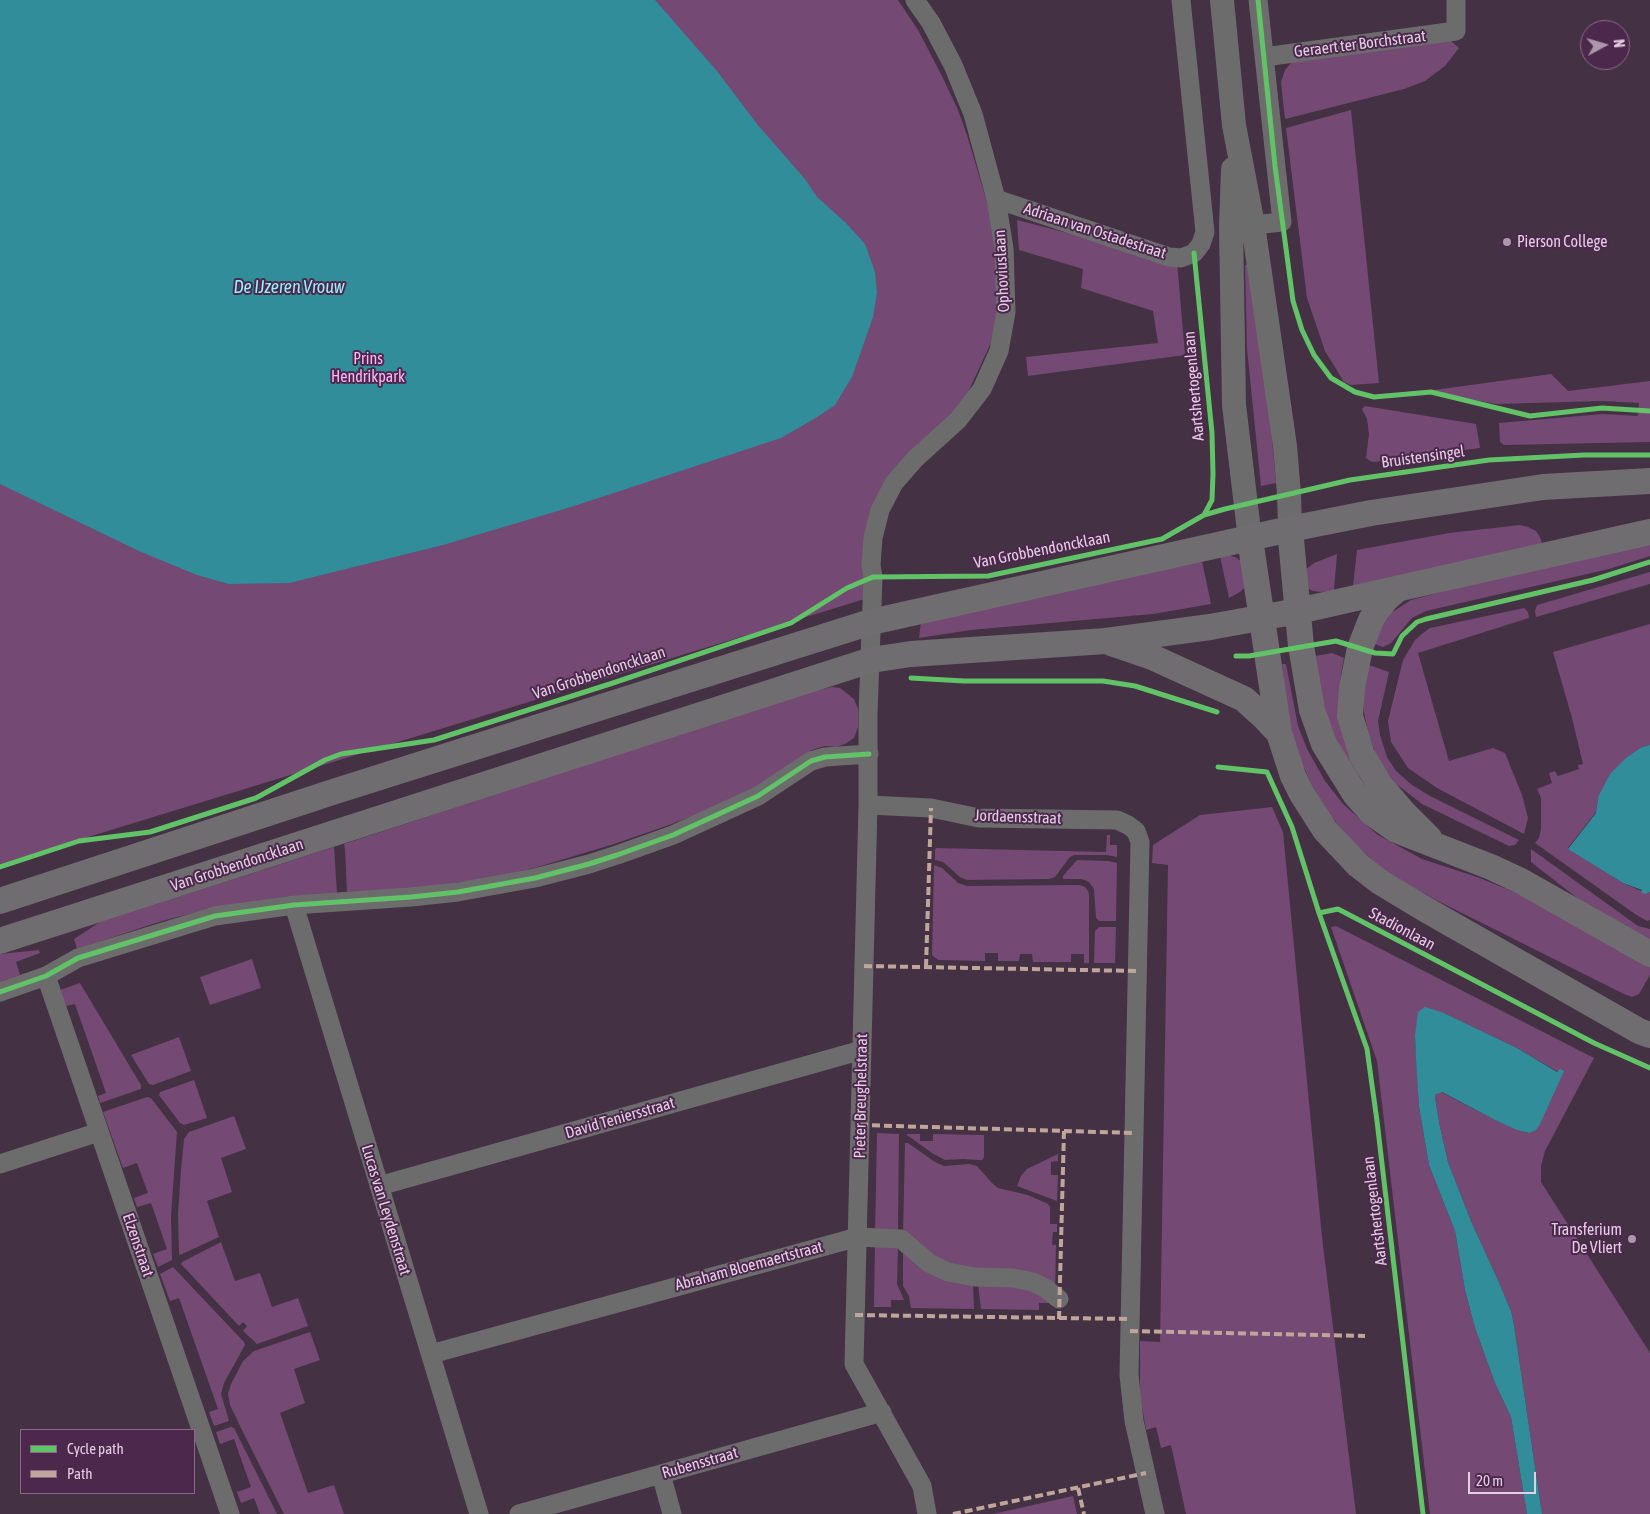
<!DOCTYPE html>
<style>
body{margin:0}
#map{position:relative;width:1650px;height:1514px;overflow:hidden;background:#443144;font-family:"Asap Condensed",sans-serif}
canvas{display:block}
.legend{position:absolute;left:20px;top:1429px;width:175px;height:65px;box-sizing:border-box;background:#4c294c;border:1px solid #896b88;margin:0;padding:6px 9px;list-style:none;font-size:15px;color:#e4cee3}
.legend li{display:flex;align-items:center;gap:10px;height:25px}
.legend b{width:25px;border:1px solid #896b88}
.north{position:absolute;left:1580px;top:20px;width:50px;height:50px;box-sizing:border-box;background:#4c294c;border:1px solid #896b88;border-radius:50%;rotate:84deg;font-size:14px;font-weight:700;line-height:20px;text-align:center;color:#e4cee3}
.north::after{content:'';display:block;margin:auto;width:18px;height:22px;background:#ac97ab;clip-path:polygon(50% 0,100% 100%,50% 72%,0 100%)}
.scale{position:absolute;left:1468px;top:1472px;width:68px;height:22px;box-sizing:border-box;border:2px solid #e4cee3;border-top:0;padding-left:6px;font-size:15px;line-height:18px;white-space:nowrap;color:#e4cee3;-webkit-text-stroke:4px #4c294c;paint-order:stroke}
</style>
<div id="map">
<canvas width="1650" height="1514"></canvas>
<ul class="legend">
<li><b style="height:6px;background:#61c268"></b>Cycle path</li>
<li><b style="height:6px;background:#c0a59a"></b>Path</li>
</ul>
<div class="north">N</div>
<div class="scale">20 m</div>
</div>
<script>
const ctx = document.querySelector('canvas').getContext('2d');
ctx.lineJoin = 'round';
function fillPath(path, color) {
  ctx.fillStyle = color;
  ctx.fill(path, 'evenodd');
}
function toPath(rows) {
  const path = new Path2D();
  for (const r of rows) {
    path.moveTo(r[0], r[1]);
    for (let i = 2; i < r.length; i += 2) path.lineTo(r[i], r[i + 1]);
  }
  return path;
}
function stroke(path, color, width, dash) {
  ctx.strokeStyle = color;
  ctx.lineWidth = width;
  ctx.lineCap = dash ? 'butt' : 'round';
  ctx.setLineDash(dash || []);
  ctx.stroke(path);
}
function write(font, color, halo, rows, align = 'center') {
  ctx.font = font + ' "Asap Condensed",sans-serif';
  ctx.lineWidth = 4;
  ctx.setLineDash([]);
  ctx.textBaseline = 'middle';
  ctx.strokeStyle = halo;
  ctx.fillStyle = color;
  for (const [text, x, y, turn = 0] of rows) {
    ctx.save();
    ctx.translate(x, y);
    ctx.rotate((+turn || 0) * Math.PI / 180);
    ctx.textAlign = isNaN(turn) ? turn : align;
    if (halo) ctx.strokeText(text, 0, 0);
    ctx.fillText(text, 0, 0);
    ctx.restore();
  }
}
fillPath(toPath([
 [0,0,898,0,918,30,942,76,958,110,967,135,1002,253,1001,321,964,401,895,471,868,598,0,864],
 [1450,40,1459,48,1445,66,1425,81,1404,89,1285,119,1281,82,1285,70,1292,62],
 [1351,110,1379,383,1351,385,1344,382,1325,351,1307,298,1286,128],
 [1017,220,1177,261,1185,355,1028,376,1026,357,1158,343,1153,311,1081,288,1083,269,1019,250],
 [1249,264,1269,406,1276,483,1261,486,1247,349,1245,265],
 [1551,374,1568,391,1650,381,1650,442,1504,445,1500,442,1499,423,1603,414,1638,416,1639,403,1603,401,1496,404,1427,391],
 [1365,406,1476,424,1480,448,1374,462,1370,461,1366,458,1369,434,1367,419,1362,409],
 [1520,525,1528,527,1536,531,1540,537,1542,543,1541,545,1353,586,1357,550,1449,533],
 [1650,544,1650,556,1609,569,1426,611,1412,618,1391,643,1383,647,1375,644,1380,630,1391,613,1411,600,1456,588],
 [1337,554,1334,590,1322,592,1313,591,1307,588,1305,570,1314,563],
 [1228,555,1235,557,1241,561,1247,585,1240,592,1229,598,1220,556],
 [1202,561,1211,604,1153,614,971,630,919,638,921,622],
 [1650,572,1650,584,1536,617,1535,611,1537,605],
 [1524,608,1528,612,1529,618,1418,653,1449,761,1493,748,1505,753,1522,795,1528,818,1524,834,1437,788,1408,768,1391,742,1388,721,1403,660,1415,640,1423,633,1430,628],
 [1650,624,1650,745,1642,747,1598,797,1596,812,1568,848,1623,883,1646,893,1650,892,1650,920,1647,921,1635,914,1535,843,1539,838,1541,829,1541,798,1537,789,1552,783,1549,773,1555,771,1558,776,1579,769,1578,765,1583,764,1572,718,1553,652],
 [1332,653,1344,658,1341,674,1338,709,1360,779,1331,741,1310,657],
 [1282,664,1286,664,1298,726,1307,749,1325,781,1343,804,1378,835,1422,859,1477,877,1539,902,1650,961,1650,975,1639,994,1632,997,1624,994,1434,899,1391,875,1357,847,1330,815,1313,787,1297,753,1289,729],
 [1369,665,1389,672,1378,721,1380,735,1387,757,1396,771,1412,785,1430,796,1519,840,1515,845,1509,846,1422,804,1395,783,1378,760,1368,732,1364,712,1364,691],
 [832,687,840,688,854,699,858,709,858,727,854,738,845,744,836,747,825,746,812,750,761,784,710,809,669,825,614,844,531,869,494,877,408,890,347,892,345,849,344,844,804,693],
 [1272,807,1283,832,1322,1237,1356,1514,1186,1514,1171,1445,1161,1448,1156,1427,1146,1430,1140,1395,1140,1341,1160,1342,1168,865,1152,863,1153,845,1200,815],
 [1107,835,1110,835,1110,845,1117,845,1117,857,1107,855,1074,855,1070,857,1055,877,1049,879,967,880,960,877,943,862,935,860,935,850,936,848,1106,852],
 [334,847,337,893,335,894,289,896,216,907,162,921,77,949,74,939,100,922],
 [1531,849,1638,926,1650,929,1650,940,1604,919,1531,862],
 [1077,860,1108,861,1117,863,1116,921,1099,921,1096,918,1094,889,1089,882,1082,879,1063,879,1063,876],
 [934,865,942,868,958,883,967,886,1080,885,1085,887,1088,891,1089,894,1089,963,1084,963,1084,954,1071,954,1071,962,1033,962,1032,954,1020,954,1019,961,998,961,998,953,985,953,985,961,938,960,932,955],
 [1336,926,1594,1058,1545,1151,1541,1166,1541,1182,1650,1353,1650,1514,1542,1514,1514,1325,1511,1311,1497,1278,1471,1221,1448,1162,1440,1127,1435,1098,1435,1095,1441,1092,1495,1120,1527,1133,1558,1072,1517,1048,1444,1013,1415,1036,1419,1107,1429,1165,1455,1231,1465,1290,1475,1328,1495,1383,1511,1417,1527,1514,1430,1514,1377,1061,1331,927],
 [1099,927,1116,927,1115,963,1094,963,1095,931],
 [39,950,40,953,16,962,20,975,0,982,0,954],
 [252,959,261,988,210,1005,200,977],
 [80,983,141,1085,141,1089,100,1103,98,1096,106,1093,75,1004,66,1006,60,990],
 [179,1037,191,1071,153,1085,149,1084,131,1055],
 [194,1080,207,1118,184,1125,180,1123,159,1095,160,1092],
 [147,1097,151,1098,177,1132,171,1216,172,1260,158,1267,153,1254,167,1249,151,1203,137,1207,134,1198,148,1193,137,1163,123,1168,103,1112],
 [234,1116,246,1149,221,1158,232,1192,207,1201,219,1237,180,1255,179,1254,178,1214,181,1170,184,1139,189,1132],
 [877,1133,899,1134,898,1227,898,1231,875,1235],
 [907,1134,920,1134,920,1141,933,1141,933,1134,984,1135,984,1157,982,1160,979,1160,963,1159,945,1160,932,1153,907,1135],
 [905,1143,908,1143,935,1162,944,1166,969,1164,977,1166,992,1183,998,1188,1028,1195,1048,1204,1050,1207,1050,1224,1057,1224,1057,1232,1053,1232,1052,1245,1056,1245,1055,1293,952,1270,903,1234],
 [1058,1154,1058,1161,1051,1162,1051,1175,1058,1175,1057,1201,1017,1186,1021,1176,1027,1169],
 [875,1240,898,1246,897,1284,904,1300,891,1300,891,1307,874,1307],
 [221,1242,235,1281,260,1273,272,1307,298,1298,308,1326,257,1344,243,1331,247,1326,243,1322,239,1326,181,1264,182,1262],
 [903,1253,973,1284,974,1309,911,1308,909,1296,903,1286],
 [173,1267,244,1342,245,1345,224,1383,221,1394,229,1421,214,1426,209,1412,218,1409,179,1298,170,1301,160,1274],
 [1018,1282,1055,1303,1039,1303,1039,1310,981,1309,978,1284],
 [310,1332,320,1360,294,1369,305,1403,280,1413,308,1493,334,1485,344,1514,284,1514,240,1426,230,1405,228,1394,231,1384,243,1361,254,1351],
 [231,1427,234,1428,277,1514,260,1514,254,1498,241,1503,237,1492,251,1487,234,1439,220,1444,216,1432],
 [1073,1496,1077,1514,993,1514]
]), '#744974');
fillPath(toPath([
 [0,0,655,0,717,71,757,124,805,179,817,197,846,223,865,244,875,272,877,293,873,317,852,377,835,405,814,419,781,438,571,507,443,545,289,583,229,584,197,575,139,551,0,484],
 [1650,745,1650,892,1645,894,1641,892,1642,890,1623,883,1568,849,1596,813,1598,797,1610,774,1626,758,1642,747],
 [1425,1007,1444,1013,1517,1048,1557,1072,1560,1069,1564,1071,1540,1124,1536,1130,1529,1133,1517,1130,1495,1120,1442,1092,1435,1095,1435,1098,1440,1127,1448,1162,1471,1221,1497,1278,1511,1311,1514,1325,1542,1514,1527,1514,1511,1417,1495,1383,1475,1328,1465,1290,1455,1231,1429,1165,1419,1107,1416,1060,1415,1036,1418,1012]
]), '#318d9a');
stroke(toPath([
 [915,0,931,23,953,65,973,114,996,199,1004,248,1006,312,999,351,982,389,958,420,915,459,894,483,880,510,873,538,871,565,873,577,868,714,868,805,854,1364,922,1486,927,1514],
 [1264,57,1456,31,1456,0],
 [996,199,1169,257,1181,258,1194,253,1201,244,1205,232,1181,0],
 [1253,225,1282,222,1258,0],
 [868,805,931,808,979,818,1117,820,1128,825,1136,831,1140,842,1129,1375,1134,1421,1155,1514],
 [294,905,479,1514],
 [46,976,230,1514],
 [0,992,46,976,78,958,215,916,294,905,411,897,458,892,535,878,589,864,617,855,673,835,758,796,811,761,825,757,869,754],
 [0,1164,99,1132],
 [379,1186,862,1050],
 [431,1354,858,1237,901,1239,929,1263,948,1272,975,1277,1013,1278,1033,1282,1045,1288,1059,1299],
 [661,1474,672,1514],
 [519,1514,882,1412]
]), '#6d6c6d', 19);
stroke(toPath([
 [1222,0,1234,125,1253,225,1285,446,1289,494,1290,529],
 [1233,169,1231,227,1234,405,1250,539]
]), '#6d6c6d', 24);
stroke(toPath([
 [1290,529,1301,646,1312,710,1324,744,1355,794,1372,813,1396,830,1491,867,1521,881,1650,954],
 [1250,539,1279,733,1293,776,1302,794,1325,830,1358,865,1380,882,1423,908,1639,1031,1650,1035],
 [1398,589,1387,598,1378,609,1371,620,1360,648,1352,688,1350,716,1362,755,1380,785,1403,812,1429,838],
 [1111,643,1152,657,1244,699,1264,717,1279,733],
 [0,901,336,791,871,622,1290,529,1371,513,1543,487,1650,481],
 [0,941,871,660,911,654,1106,641,1210,627,1298,611,1650,532]
]), '#706d70', 26);
stroke(toPath([
 [864,966,1137,971],
 [926,967,931,808],
 [860,1125,1134,1133],
 [855,1315,1130,1319],
 [1059,1319,1064,1131],
 [1130,1331,1365,1336],
 [1078,1488,1084,1514],
 [953,1514,1146,1473]
]), '#c0a59a', 4, [8, 4]);
stroke(toPath([
 [1258,0,1275,166,1293,301,1302,330,1314,355,1331,378,1355,392,1374,397,1431,392,1530,416,1602,408,1650,411],
 [1194,253,1212,433,1213,474,1212,500,1204,515],
 [1236,656,1249,656,1336,641,1375,653,1393,654,1402,636,1417,622,1426,619,1593,580,1650,562],
 [911,678,964,681,1103,681,1135,686,1217,712],
 [1218,767,1267,772,1292,827,1319,913,1338,909,1594,1043,1650,1068],
 [0,867,79,841,150,832,256,798,325,760,341,754,434,740,613,683,791,623,847,588,873,577,988,576,1162,539,1204,515,1225,509,1350,480,1489,460,1584,455,1650,455],
 [1319,913,1367,1049,1377,1121,1423,1514],
 [0,992,46,976,78,958,215,916,294,905,411,897,458,892,535,878,589,864,617,855,673,835,758,796,811,761,825,757,869,754]
]), '#61c268', 5);
for (const [x, y, r, color] of [
 [1507,242,5,"#ac97ab"],
 [1632,1239,5,"#ac97ab"]
]) {
  const dot = new Path2D();
  dot.arc(x, y, r, 0, 2 * Math.PI);
  ctx.fillStyle = color;
  ctx.fill(dot);
  stroke(dot, '#4c294c', 2);
}
write('16px', '#e4cee3', '#4c294c', [
 ["Geraert ter Borchstraat",1360,44,-7],
 ["Adriaan van Ostadestraat",1095,231,18],
 ["Ophoviuslaan",1002,271,-93],
 ["Aartshertogenlaan",1194,386,-95],
 ["Bruistensingel",1423,457,-8],
 ["Van Grobbendoncklaan",1042,550,-11],
 ["Van Grobbendoncklaan",599,673,-18],
 ["Jordaensstraat",1018,817,2],
 ["Van Grobbendoncklaan",237,865,-18],
 ["Stadionlaan",1402,929,28],
 ["Pieter Breughelstraat",861,1096,-89],
 ["David Teniersstraat",620,1118,-16],
 ["Lucas van Leydenstraat",386,1210,73],
 ["Aartshertogenlaan",1375,1211,-97],
 ["Elzenstraat",138,1245,71],
 ["Abraham Bloemaertstraat",749,1266,-15],
 ["Rubensstraat",700,1463,-16]
]);
write('16px', '#e4cee3', '#4c294c', [
 ["Pierson College",1517,242],
 ["Transferium",1622,1230,"right"],
 ["De Vliert",1622,1248,"right"]
], 'left');
write('16px', '#fbb6f9', '#4c294c', [
 ["Prins",368,359],
 ["Hendrikpark",368,377]
]);
write('italic 18px', '#97f1fe', '#4c294c', [
 ["De IJzeren Vrouw",289,287]
]);
</script>
